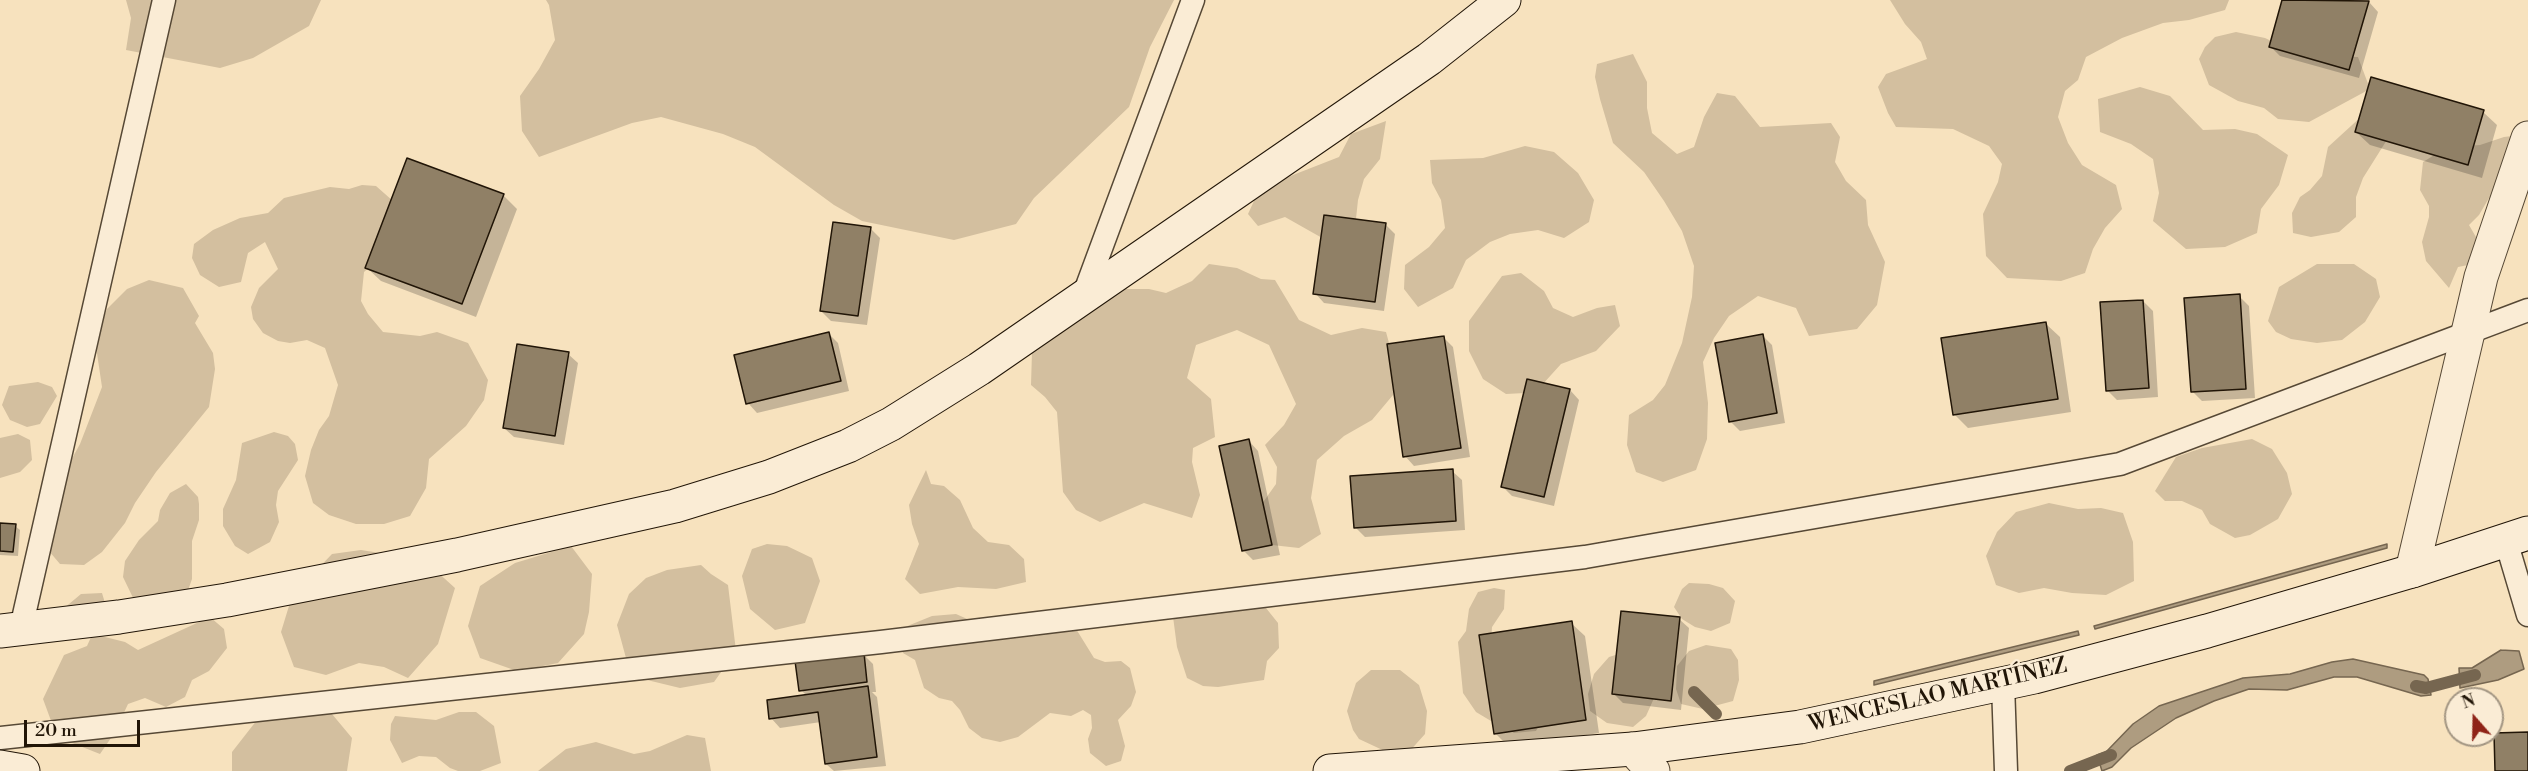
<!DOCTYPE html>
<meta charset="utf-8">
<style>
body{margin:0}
#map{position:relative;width:2528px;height:771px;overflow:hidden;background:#f7e2be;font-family:"Libre Bodoni",serif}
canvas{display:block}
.north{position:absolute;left:2444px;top:687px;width:60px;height:60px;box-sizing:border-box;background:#faecd5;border:2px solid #a39683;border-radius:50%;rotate:340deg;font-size:16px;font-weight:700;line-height:24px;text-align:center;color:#211507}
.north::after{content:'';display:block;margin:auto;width:21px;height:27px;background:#8f2418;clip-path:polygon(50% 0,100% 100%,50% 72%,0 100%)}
.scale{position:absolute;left:24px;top:720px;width:116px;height:27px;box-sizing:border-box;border:3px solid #211507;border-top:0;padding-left:8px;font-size:18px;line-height:21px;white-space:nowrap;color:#211507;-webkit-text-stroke:4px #faecd5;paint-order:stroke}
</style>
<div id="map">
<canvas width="2528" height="771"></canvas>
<div class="north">N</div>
<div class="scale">20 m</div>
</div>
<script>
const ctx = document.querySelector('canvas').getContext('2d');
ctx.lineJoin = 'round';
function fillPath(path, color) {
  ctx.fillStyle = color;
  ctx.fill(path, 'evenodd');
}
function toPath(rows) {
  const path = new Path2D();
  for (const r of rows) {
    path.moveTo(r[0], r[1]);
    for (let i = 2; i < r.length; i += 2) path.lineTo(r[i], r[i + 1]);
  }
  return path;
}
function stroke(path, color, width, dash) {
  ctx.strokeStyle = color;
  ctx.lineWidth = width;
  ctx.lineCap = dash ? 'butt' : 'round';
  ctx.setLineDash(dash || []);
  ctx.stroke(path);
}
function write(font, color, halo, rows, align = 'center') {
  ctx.font = font + ' "Libre Bodoni",serif';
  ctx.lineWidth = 4.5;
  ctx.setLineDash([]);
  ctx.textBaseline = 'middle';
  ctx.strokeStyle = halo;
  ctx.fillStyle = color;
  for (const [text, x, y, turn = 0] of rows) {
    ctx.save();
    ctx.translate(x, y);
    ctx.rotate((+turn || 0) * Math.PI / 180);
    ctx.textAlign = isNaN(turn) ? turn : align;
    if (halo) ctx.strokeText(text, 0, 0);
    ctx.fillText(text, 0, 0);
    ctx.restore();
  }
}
fillPath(toPath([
 [126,0,321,0,309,26,253,58,220,68,126,50,131,18],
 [546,0,1174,0,1150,47,1129,107,1034,198,1016,224,954,240,862,221,834,205,755,147,723,134,661,117,632,123,539,157,522,131,520,96,539,69,555,40,549,5],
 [1890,0,2229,0,2225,10,2189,20,2163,23,2122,38,2086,57,2078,80,2065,91,2058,117,2068,143,2082,165,2116,185,2122,209,2105,228,2093,249,2085,273,2061,281,2007,278,1986,256,1983,214,1998,182,2002,164,1989,146,1953,129,1896,127,1888,113,1878,87,1886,74,1927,59,1921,42,1905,24],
 [2236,32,2265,38,2301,55,2358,57,2370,89,2309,122,2278,119,2264,108,2238,101,2209,85,2199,59,2205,47,2215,37],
 [1633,54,1647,82,1647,108,1652,133,1677,154,1694,147,1704,117,1717,93,1735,96,1760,127,1831,123,1840,137,1835,162,1846,181,1866,200,1868,225,1885,262,1877,305,1857,329,1809,336,1796,308,1758,296,1729,316,1714,338,1703,362,1708,403,1707,439,1696,470,1663,482,1636,472,1627,445,1629,415,1653,400,1665,385,1682,343,1692,297,1694,266,1682,231,1664,201,1644,172,1613,143,1600,99,1595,77,1597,64],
 [2140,87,2170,96,2203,130,2235,129,2257,134,2288,155,2279,185,2261,209,2257,233,2225,247,2186,249,2153,221,2159,193,2153,159,2131,144,2100,132,2098,99],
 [2363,115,2390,135,2363,178,2356,197,2356,217,2339,232,2311,237,2293,233,2292,213,2300,197,2310,190,2322,176,2328,147],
 [1386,121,1380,159,1364,179,1358,200,1355,228,1331,243,1285,217,1258,226,1248,214,1259,190,1293,175,1339,157,1351,134],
 [2528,134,2528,191,2503,190,2489,198,2479,215,2469,225,2480,244,2483,262,2458,267,2449,288,2426,261,2422,242,2429,217,2429,206,2420,190,2423,162,2447,147,2480,145,2504,137],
 [1525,146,1554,152,1578,173,1594,200,1589,222,1564,238,1538,230,1510,234,1490,242,1466,260,1453,288,1418,307,1404,289,1405,265,1429,247,1445,228,1441,200,1432,183,1430,160,1483,158],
 [362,185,376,186,393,201,375,262,364,272,361,301,368,314,383,332,420,336,437,332,468,343,488,380,484,400,466,426,429,459,426,488,410,516,384,524,356,524,329,515,313,503,305,476,311,450,319,430,329,416,338,385,325,348,307,340,290,343,278,341,263,333,253,319,251,307,259,288,278,269,265,242,248,253,241,282,219,287,200,275,192,258,194,244,213,230,240,218,268,213,284,198,330,187,349,189],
 [1209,264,1237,268,1261,279,1275,280,1299,320,1331,335,1362,328,1386,332,1395,365,1393,395,1372,420,1344,436,1317,460,1311,498,1321,534,1299,548,1272,545,1254,515,1276,484,1277,467,1265,445,1284,425,1296,404,1269,345,1237,330,1196,345,1187,378,1211,399,1215,437,1193,448,1192,462,1200,495,1192,518,1144,503,1100,522,1076,510,1063,492,1057,412,1045,397,1031,385,1032,352,1098,295,1125,289,1149,289,1166,293,1192,281],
 [2317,264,2354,264,2376,279,2380,297,2365,322,2342,340,2317,343,2291,339,2276,332,2268,321,2279,287],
 [1521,273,1544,291,1553,308,1573,317,1597,308,1615,305,1620,326,1596,351,1561,364,1542,385,1525,393,1506,394,1483,379,1469,351,1469,321,1502,276],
 [149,280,183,288,199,316,195,323,213,353,215,369,209,407,156,472,135,503,125,523,102,552,84,565,60,564,43,544,64,473,80,444,102,387,95,340,107,309,127,289],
 [38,382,52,387,57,396,40,424,27,427,10,420,2,405,9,386],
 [274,432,288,436,295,444,298,460,278,491,276,505,279,522,270,542,248,554,235,546,223,526,223,509,236,480,242,443],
 [18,434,30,440,32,460,20,472,0,478,0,438],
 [2252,439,2272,449,2287,473,2292,494,2278,519,2250,535,2235,538,2210,524,2202,510,2182,501,2165,501,2155,491,2176,457,2202,448],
 [926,470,931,484,944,486,960,500,973,528,988,542,1009,545,1024,559,1026,582,996,589,958,587,920,594,905,579,919,544,912,524,909,505],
 [186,484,198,497,199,504,199,520,192,541,192,579,186,596,136,604,123,577,125,561,139,540,158,521,160,510,170,493],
 [2049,503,2078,509,2101,508,2123,513,2133,542,2134,581,2106,595,2072,593,2044,588,2019,593,1996,585,1986,556,1997,532,2016,512],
 [767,544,787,546,812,558,820,581,805,623,775,630,750,609,742,576,752,549],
 [571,546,592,574,589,612,584,634,558,663,517,671,480,658,468,626,480,586,515,563],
 [361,550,424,560,455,588,438,644,408,678,384,667,359,663,326,675,294,667,281,632,296,583,308,579,332,554],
 [701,565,711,574,728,585,736,651,714,682,680,688,647,680,626,658,617,625,629,594,646,578,667,570],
 [1689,583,1709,584,1723,588,1735,601,1730,623,1711,631,1695,627,1682,619,1674,607,1682,589],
 [1494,588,1505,590,1504,609,1492,627,1491,642,1550,705,1536,731,1514,733,1491,721,1476,712,1463,693,1458,642,1466,631,1469,609,1478,592],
 [1197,592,1238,594,1266,608,1278,623,1279,648,1267,661,1264,680,1218,687,1203,686,1187,678,1177,647,1172,609],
 [102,593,105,603,93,634,125,642,138,650,210,617,224,629,227,648,209,671,192,680,185,697,166,707,145,698,128,704,115,732,100,754,57,737,43,699,64,655,87,646,92,635,57,614,81,594],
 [1033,611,1057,613,1073,624,1094,658,1105,662,1121,661,1130,668,1136,692,1131,706,1118,720,1125,746,1121,761,1106,766,1090,753,1088,739,1092,728,1091,715,1083,710,1071,716,1050,713,1018,737,1000,742,982,738,969,728,960,710,952,701,939,698,924,688,915,660,903,653,899,639,905,627,932,616,956,614,974,622,989,623],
 [1706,645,1731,649,1738,660,1739,680,1733,701,1703,709,1681,704,1676,689,1677,666,1689,651],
 [1622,653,1655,696,1646,716,1633,727,1607,723,1590,711,1588,694,1594,674,1609,657],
 [1371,670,1400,670,1419,685,1427,711,1425,734,1408,753,1389,753,1359,739,1353,730,1347,711,1356,683],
 [317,696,352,738,347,771,232,771,232,752,257,720],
 [459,712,476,712,494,726,501,763,480,771,458,771,450,768,436,757,419,756,402,763,390,740,391,724,395,716,436,720],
 [687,735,705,738,711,771,538,771,566,749,596,742,634,754,650,751]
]), '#d3bf9f');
const water = toPath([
 [2387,544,2387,548,2095,629,2094,626,2387,544],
 [2078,631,2079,635,1874,685,1874,681,2078,631],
 [2501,650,2519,651,2524,669,2498,680,2460,688,2459,668,2472,668,2501,650],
 [2353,659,2424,675,2428,679,2431,695,2421,696,2357,677,2334,677,2287,690,2249,689,2214,701,2176,718,2131,748,2112,767,2102,771,2097,755,2106,752,2133,724,2159,706,2243,678,2290,674,2332,662,2353,659]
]);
fillPath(water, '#ae9c80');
stroke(water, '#766650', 1.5);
fillPath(toPath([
 [2284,0,2361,0,2369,2,2378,12,2359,78,2280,56,2270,46],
 [2483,112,2497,125,2482,178,2370,145,2356,132],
 [503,195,517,209,476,317,381,281,367,268],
 [1385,224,1395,234,1384,311,1324,303,1315,293],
 [870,228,880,238,867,325,831,321,821,311],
 [2239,296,2249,306,2255,398,2202,401,2192,391],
 [2143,301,2153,311,2158,397,2117,400,2107,390],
 [2046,324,2060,337,2071,412,1968,428,1954,414],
 [828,333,838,343,849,391,757,413,748,403],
 [1763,336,1772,345,1785,423,1740,431,1730,421],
 [1443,337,1453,347,1470,457,1414,466,1405,456],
 [568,354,578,363,564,445,514,437,504,428],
 [1528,381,1570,390,1579,400,1554,506,1512,496,1502,486],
 [1249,441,1258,451,1280,555,1253,560,1244,551],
 [1452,471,1462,480,1465,530,1365,537,1355,527],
 [0,524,15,526,20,530,18,556,0,555],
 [1679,619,1689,628,1681,710,1623,703,1614,694],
 [1571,623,1585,636,1599,733,1509,747,1495,733],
 [864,655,873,664,876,692,872,692,877,697,886,766,834,771,826,764,821,722,780,728,771,718,807,696,801,690]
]), '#0003');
stroke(toPath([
 [2416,686,2426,688,2475,675],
 [1694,692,1716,714],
 [2070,771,2111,755]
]), '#766650', 12);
const building = toPath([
 [2282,0,2369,1,2349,70,2269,47,2282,0],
 [2371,77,2484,110,2468,165,2355,132,2371,77],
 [407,158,504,194,462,304,365,268,407,158],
 [1324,215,1386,223,1375,302,1313,294,1324,215],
 [833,222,871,227,858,316,820,311,833,222],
 [2240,294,2246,389,2191,392,2184,298,2240,294],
 [2143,300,2149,388,2106,391,2100,302,2143,300],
 [2046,322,2058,399,1953,415,1941,338,2046,322],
 [829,332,841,381,746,404,734,355,829,332],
 [1763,334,1777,413,1729,422,1715,343,1763,334],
 [1444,336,1461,448,1403,457,1387,344,1444,336],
 [517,344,569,352,555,436,503,428,517,344],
 [1527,379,1570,389,1544,497,1501,487,1527,379],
 [1249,439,1272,545,1242,551,1219,446,1249,439],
 [1453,469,1456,521,1354,528,1350,476,1453,469],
 [0,523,16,524,13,552,0,551,0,523],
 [1621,611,1680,617,1671,701,1612,694,1621,611],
 [1572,621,1586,720,1494,734,1479,635,1572,621],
 [864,653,867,682,799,691,795,661,864,653],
 [868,686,877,757,825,764,818,712,769,719,767,700,868,686],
 [2528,732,2528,771,2495,771,2494,733,2528,732]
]);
fillPath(building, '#908066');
stroke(building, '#211507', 1.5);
const lane = toPath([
 [1083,297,1193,0],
 [2506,541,2528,615],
 [21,628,164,0],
 [2003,684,2006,771],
 [0,738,881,642,1585,557,2120,464,2528,310]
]);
const street = toPath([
 [2412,571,2481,277,2528,138],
 [1633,749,1653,771]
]);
const secondary = toPath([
 [0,631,119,617,227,600,457,555,675,506,769,477,848,446,891,424,979,369,1429,59,1504,0],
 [0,767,23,771],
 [1330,771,1633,749,1800,727,2034,677,2207,631,2412,571,2528,533]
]);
stroke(lane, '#564835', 25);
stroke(street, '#564835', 35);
stroke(secondary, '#211507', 35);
stroke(lane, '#faecd5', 22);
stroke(street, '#faecd5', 33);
stroke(secondary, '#faecd5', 33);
write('22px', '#211507', '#faecd5', [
 ["WENCESLAO MARTÍNEZ",1938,696,-13]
]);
</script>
